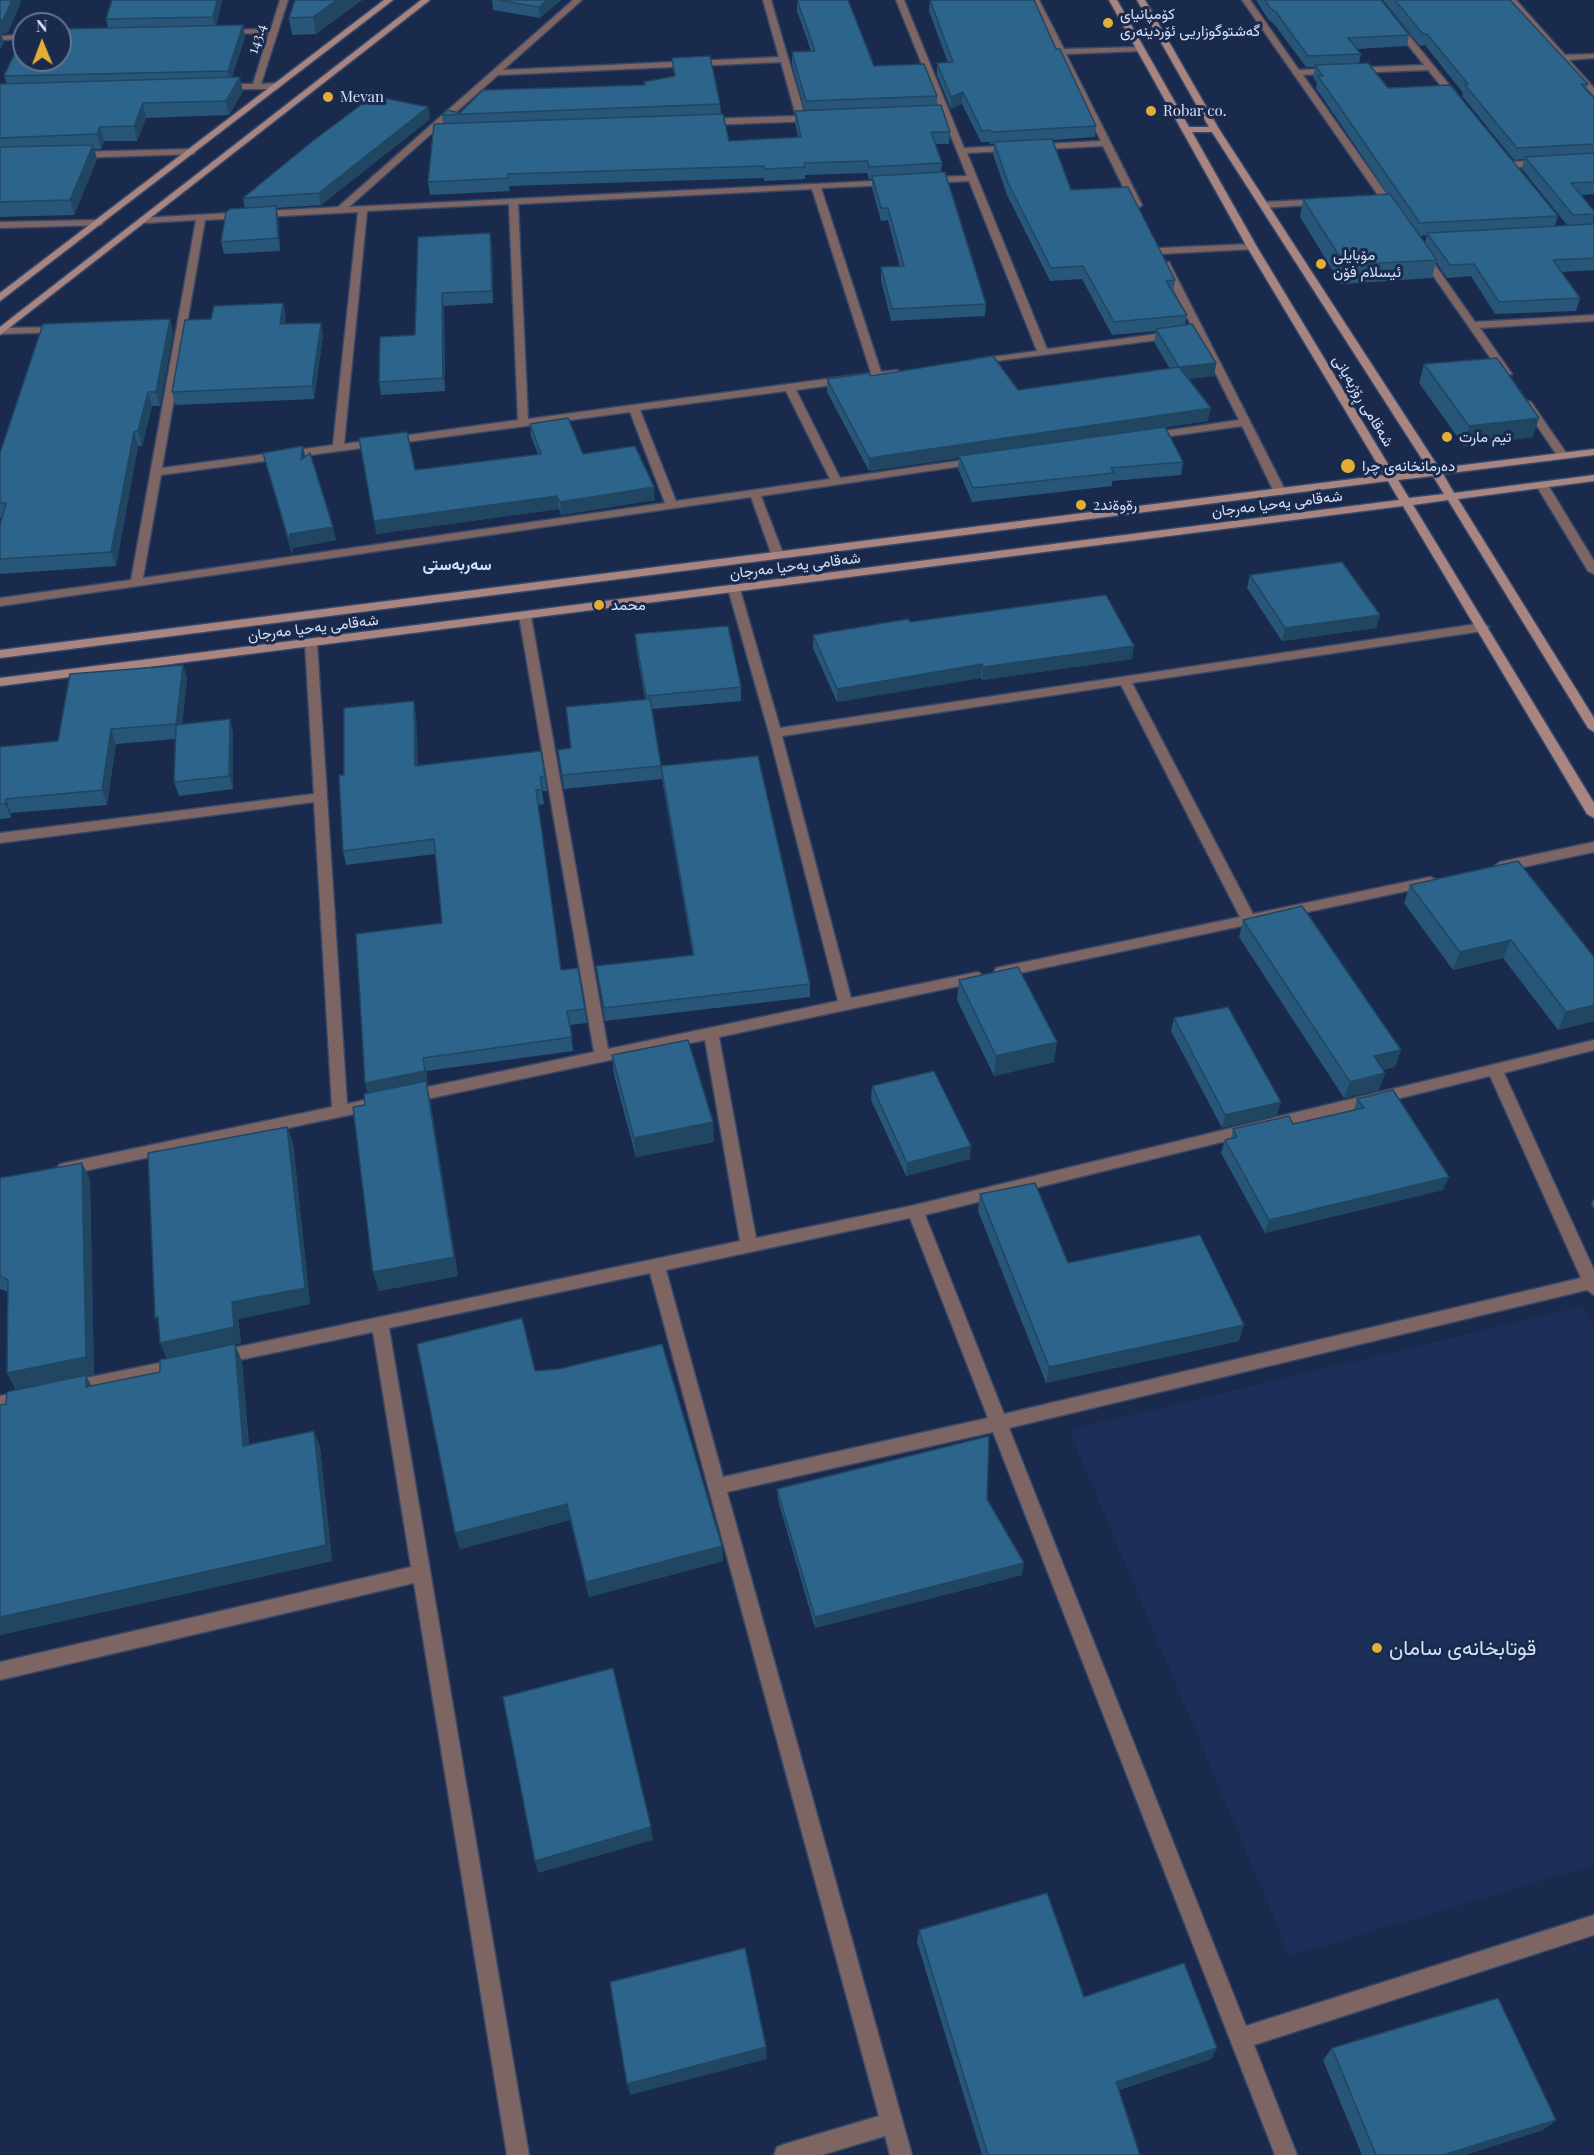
<!DOCTYPE html>
<meta charset="utf-8">
<style>
body{margin:0}
#map{position:relative;width:1594px;height:2155px;overflow:hidden;background:#192a4c;font-family:"Playfair Display",serif}
canvas{display:block}
.north{position:absolute;left:12px;top:12px;width:60px;height:60px;box-sizing:border-box;background:#192a4c;border:2px solid #647391;border-radius:50%;rotate:359deg;font-size:16px;font-weight:700;line-height:24px;text-align:center;color:#d5e1f8}
.north::after{content:'';display:block;margin:auto;width:21px;height:27px;background:#e4ad35;clip-path:polygon(50% 0,100% 100%,50% 72%,0 100%)}
</style>
<div id="map">
<canvas width="1594" height="2155"></canvas>
<div class="north">N</div>
</div>
<script>
const ctx = document.querySelector('canvas').getContext('2d');
ctx.lineJoin = 'round';
function fillPath(path, color) {
  ctx.fillStyle = color;
  ctx.fill(path, 'evenodd');
}
function toPath(rows) {
  const path = new Path2D();
  for (const r of rows) {
    path.moveTo(r[0], r[1]);
    for (let i = 2; i < r.length; i += 2) path.lineTo(r[i], r[i + 1]);
  }
  return path;
}
function stroke(path, color, width, dash) {
  ctx.strokeStyle = color;
  ctx.lineWidth = width;
  ctx.lineCap = dash ? 'butt' : 'round';
  ctx.setLineDash(dash || []);
  ctx.stroke(path);
}
function write(font, color, halo, rows, align = 'center') {
  ctx.font = font + ' "Playfair Display",Vazirmatn,serif';
  ctx.lineWidth = 6;
  ctx.setLineDash([]);
  ctx.textBaseline = 'middle';
  ctx.strokeStyle = halo;
  ctx.fillStyle = color;
  for (const [text, x, y, turn = 0] of rows) {
    ctx.save();
    ctx.translate(x, y);
    ctx.rotate((+turn || 0) * Math.PI / 180);
    ctx.textAlign = isNaN(turn) ? turn : align;
    if (halo) ctx.strokeText(text, 0, 0);
    ctx.fillText(text, 0, 0);
    ctx.restore();
  }
}
fillPath(toPath([
 [1584,1306,1594,1328,1594,1865,1290,1956,1069,1430]
]), '#1b2f58');
const street = toPath([
 [280,0,288,0,261,84,277,83,281,86,277,89,219,89,218,87,222,84,253,84,269,33,223,34,219,32,223,30,271,29,280,0],
 [573,0,582,0,503,70,779,57,763,0,771,0,805,116,814,115,818,118,814,121,706,125,702,122,706,119,796,116,781,62,498,75,437,129,454,128,458,131,457,133,431,134,349,207,894,180,894,184,891,185,821,188,881,372,897,370,902,373,897,376,796,390,840,478,978,458,983,461,982,463,761,496,784,556,778,559,772,556,751,497,0,606,0,598,131,580,196,220,144,223,139,220,141,218,338,207,573,0],
 [812,189,871,373,528,419,518,204,812,189],
 [509,204,518,420,344,444,367,211,509,204],
 [358,212,333,445,162,468,205,220,358,212],
 [786,391,830,479,676,501,640,410,786,391],
 [630,412,665,503,143,578,161,475,630,412],
 [896,0,904,0,964,148,1101,141,1031,0,1039,0,1064,49,1143,47,1143,51,1140,51,1066,54,1142,205,1140,207,1132,205,1103,146,967,153,1047,349,1193,329,1161,264,1169,262,1286,492,1284,494,1280,495,1274,492,1242,426,1150,439,1145,436,1150,433,1239,420,1196,335,973,364,973,360,977,359,1037,351,969,181,927,183,923,180,927,177,967,176,896,0],
 [1242,0,1250,0,1299,70,1424,65,1372,0,1380,0,1460,98,1460,102,1454,102,1428,70,1303,75,1397,209,1395,211,1389,211,1242,0],
 [1508,0,1516,0,1565,55,1594,54,1594,58,1569,60,1594,88,1594,96,1508,0],
 [24,35,24,39,0,40,0,36,24,35],
 [191,149,195,152,194,154,75,158,71,155,75,152,191,149],
 [1543,160,1546,161,1546,165,1510,168,1506,165,1510,162,1543,160],
 [1321,199,1326,202,1324,204,1264,208,1259,205,1264,202,1321,199],
 [98,220,103,223,101,225,0,228,0,222,98,220],
 [1252,244,1257,247,1255,249,1159,254,1154,251,1159,248,1252,244],
 [1420,252,1426,252,1475,322,1594,315,1594,321,1480,328,1512,374,1503,376,1418,254,1420,252],
 [61,327,66,330,65,332,0,334,2,328,61,327],
 [1527,401,1531,402,1567,454,1567,458,1559,458,1522,404,1527,401],
 [1542,482,1548,485,1594,561,1594,574,1588,571,1536,485,1542,482],
 [734,585,740,589,780,728,1483,623,1489,627,1483,631,1132,683,1253,914,1430,877,1435,879,1437,882,1435,885,1001,977,994,972,996,968,1240,917,1121,685,782,736,851,998,978,972,985,977,978,982,719,1037,756,1238,915,1205,1594,1040,1594,1050,1504,1073,1594,1270,1594,1295,1587,1290,1009,1428,1246,2026,1594,1915,1594,1935,1254,2045,1297,2155,1275,2155,993,1432,727,1492,912,2155,890,2155,885,2136,822,2155,774,2155,777,2147,785,2144,879,2116,650,1273,389,1328,529,2155,507,2155,414,1583,0,1680,0,1662,411,1567,373,1332,220,1364,214,1362,212,1357,214,1352,740,1241,705,1040,408,1103,403,1101,400,1097,403,1093,408,1091,594,1052,519,616,525,612,531,616,608,1049,838,1001,769,733,728,589,734,585],
 [1490,1076,1581,1278,1004,1414,925,1215,1490,1076],
 [910,1218,988,1418,723,1477,666,1270,910,1218],
 [311,639,317,643,347,1104,373,1098,378,1100,381,1104,378,1108,373,1110,65,1175,59,1173,57,1169,59,1165,65,1163,332,1107,314,802,0,843,0,833,314,794,305,643,311,639],
 [1594,842,1594,852,1500,872,1493,867,1500,862,1594,842],
 [179,1359,185,1361,187,1366,185,1371,179,1373,71,1395,65,1393,62,1388,65,1383,71,1381,179,1359],
 [26,1390,32,1392,35,1397,32,1402,0,1410,0,1396,26,1390]
]);
const secondary = toPath([
 [384,0,393,0,0,301,0,293,384,0],
 [421,0,430,0,0,335,0,327,421,0],
 [1109,0,1117,0,1189,127,1209,127,1137,0,1145,0,1219,129,1439,468,1594,449,1594,455,1443,474,1454,493,1594,475,1594,481,1458,499,1594,718,1594,732,1588,728,1448,500,1413,505,1594,803,1594,818,1587,814,1403,506,0,686,0,678,1399,500,1388,481,0,658,0,650,1384,475,1247,247,1109,0],
 [1192,132,1212,132,1429,470,1394,474,1257,247,1192,132],
 [1433,476,1444,494,1409,498,1398,480,1433,476]
]);
stroke(street, '#374768', 3);
stroke(secondary, '#374768', 3);
fillPath(street, '#7c6563');
fillPath(secondary, '#a98582');
fillPath(toPath([
 [222,0,216,26,245,37,232,77,243,91,229,115,146,118,137,141,104,141,101,149,94,149,97,159,74,215,0,217,0,84,7,84,4,76,108,28,106,19],
 [295,0,362,0,316,34,292,35,289,18],
 [492,0,561,0,540,18,493,10],
 [797,0,874,66,937,96,937,106,950,132,949,144,935,144,942,163,941,172,986,304,985,316,891,321,881,280,881,267,900,267,888,220,881,221,872,188,872,179,869,179,867,173,805,175,805,179,764,181,764,178,509,186,510,191,430,195,428,182,443,124,442,115,460,113,644,85,674,76,672,58,720,104,721,114,729,141,798,137,795,123,795,111,805,111,792,64,792,52,811,51,797,11],
 [930,0,1056,49,1096,126,1095,137,1053,140,1071,190,1175,280,1173,292,1187,315,1185,325,1216,363,1214,376,1188,379,1208,421,1166,427,1183,462,1181,475,1112,481,1112,486,972,502,958,469,959,458,869,471,827,392,827,379,871,376,1018,390,1170,369,1154,342,1156,331,1112,335,1082,279,1050,281,1007,195,993,154,994,144,990,144,990,142,981,142,962,104,951,109,937,75,937,63,948,63,929,11],
 [1256,0,1381,0,1409,35,1407,46,1357,49,1361,54,1359,63,1388,88,1558,216,1555,226,1567,225,1522,169,1524,159,1514,160,1462,96,1463,93,1425,45,1420,46,1383,0,1510,0,1588,84,1586,89,1594,98,1594,194,1581,195,1594,211,1593,224,1594,224,1594,270,1561,272,1580,298,1576,311,1495,314,1471,276,1447,278,1436,262,1432,278,1341,284,1300,217,1303,199,1388,194,1316,88,1317,83,1313,77,1315,67,1306,67,1274,24,1268,19],
 [1427,235,1425,243,1420,236],
 [430,119,321,205,276,208,278,218,280,251,224,254,221,242,245,208,243,198],
 [418,237,492,245,493,303,444,306,445,391,381,395,379,382,415,335],
 [283,303,286,316,284,324,323,336,314,399,175,405,172,392,211,319],
 [170,319,173,333,160,406,152,406,142,446,138,446,116,566,0,574,0,525,2,518,0,518,0,453],
 [1424,364,1533,437,1464,446,1419,383],
 [530,424,583,454,655,500,561,515,559,509,376,534,415,470,538,454,531,437],
 [263,453,305,457,336,540,293,548,292,554],
 [1250,575,1380,615,1376,628,1282,641,1247,588],
 [910,622,1132,659,982,680,981,678,837,702,813,648,813,635],
 [635,634,741,687,741,701,652,709,661,766,810,984,810,997,605,1021,596,966,693,956,662,779,564,789,558,750,571,748,645,699,636,648],
 [183,665,187,679,182,725,233,732,233,789,179,796,174,782,176,739,116,744,107,805,11,813,11,818,0,819,0,747,58,741],
 [416,715,418,766,545,776,547,791,542,791,544,804,538,805,561,970,585,1009,587,1023,570,1025,573,1051,426,1071,428,1085,427,1085,430,1100,458,1276,379,1291,373,1272,365,1105,367,1093,442,923,435,854,346,865,343,851,344,775],
 [1410,885,1594,957,1594,1021,1558,1030,1503,958,1453,970,1404,903],
 [1243,920,1401,1050,1395,1067,1383,1070,1385,1073,1379,1090,1344,1098,1239,937],
 [959,980,1054,1062,994,1076,957,1000],
 [1174,1018,1277,1115,1222,1128,1171,1031],
 [612,1055,714,1142,636,1157,614,1075],
 [872,1086,970,1159,906,1176,871,1100],
 [1357,1099,1443,1190,1265,1233,1221,1153,1225,1140,1231,1139,1233,1129,1293,1124,1354,1110],
 [287,1127,293,1143,310,1304,238,1319,241,1343,235,1344,242,1362,249,1445,314,1431,320,1448,332,1561,0,1635,0,1405,6,1404,16,1390,7,1373,8,1292,0,1289,0,1178,82,1163,90,1180,94,1374,86,1376,91,1386,160,1372,167,1358],
 [980,1194,1068,1263,1239,1341,1046,1383,978,1211],
 [1594,1198,1594,1210,1591,1203],
 [535,1371,722,1546,723,1561,589,1597,570,1520,460,1549,455,1533],
 [777,1489,987,1499,1022,1575,815,1628,778,1500],
 [919,1930,1084,1997,1217,2048,1211,2059,1119,2090,1140,2155,982,2155,917,1942],
 [1332,2048,1556,2120,1543,2130,1465,2155,1362,2155,1323,2060]
]), '#275678');
fillPath(toPath([
 [12,0,22,0,8,33,1,34,4,42,0,50,0,20],
 [217,0,222,0,215,28,213,17],
 [337,0,362,0,316,34,313,17],
 [547,0,561,0,540,18,539,7],
 [243,25,245,37,230,82,228,71],
 [240,77,243,91,229,115,226,101],
 [963,92,962,104,951,109,951,97],
 [143,103,146,118,137,141,134,126],
 [428,107,430,119,321,205,319,193],
 [100,127,104,141,101,149,97,134],
 [93,145,97,159,74,215,70,200],
 [276,206,278,218,280,251,278,238],
 [490,233,492,245,493,303,492,291],
 [442,293,444,306,445,391,443,378],
 [283,303,286,316,282,337,280,324],
 [170,319,173,333,160,406,156,392],
 [321,323,323,336,314,399,312,386],
 [1216,363,1214,376,1177,380,1179,367],
 [148,392,152,406,142,446,138,431],
 [1211,408,1208,421,869,471,869,458],
 [1539,418,1533,437,1464,446,1469,426],
 [134,432,138,446,116,566,111,552],
 [303,446,306,460,301,460],
 [654,487,655,500,561,515,560,502],
 [557,496,559,509,376,534,374,521],
 [333,527,336,540,293,548,292,554,289,541,290,534],
 [1380,615,1376,628,1282,641,1285,628],
 [1134,646,1132,659,982,680,983,667],
 [982,664,981,678,837,702,837,689],
 [183,665,187,679,180,739,176,724],
 [414,701,416,715,418,780,415,766],
 [230,719,233,732,233,789,229,776],
 [111,729,116,744,107,805,102,790],
 [6,799,11,813,11,818,5,804],
 [1511,940,1503,958,1453,970,1460,952],
 [1594,1005,1594,1021,1558,1030,1566,1012],
 [1057,1042,1054,1062,994,1076,996,1056],
 [1401,1050,1395,1067,1369,1073,1374,1056],
 [423,1058,426,1071,428,1085,427,1085,430,1100,458,1276,379,1291,373,1272,368,1097,365,1083],
 [1385,1073,1379,1090,1344,1098,1350,1082],
 [1281,1102,1277,1115,1222,1128,1225,1115],
 [713,1122,714,1142,636,1157,634,1138],
 [287,1127,293,1143,310,1304,238,1319,241,1343,235,1344,242,1362,250,1463,167,1359,160,1343,232,1302],
 [971,1146,970,1159,906,1176,907,1163],
 [82,1163,90,1180,94,1374,86,1376,95,1392,17,1390,7,1373],
 [1449,1177,1443,1190,1265,1233,1269,1220],
 [1244,1325,1239,1341,1046,1383,1049,1367],
 [314,1431,320,1448,332,1561,0,1635,0,1617],
 [567,1504,570,1520,460,1549,455,1533],
 [722,1546,723,1561,589,1597,586,1582],
 [1024,1563,1022,1575,815,1628,815,1617],
 [651,1827,653,1840,538,1873,535,1861],
 [766,2047,767,2059,630,2095,627,2084],
 [1217,2048,1211,2059,1111,2092,1116,2082],
 [1556,2120,1543,2130,1465,2155,1443,2155]
]), '#204661');
const building = toPath([
 [0,0,12,0,3,20,0,20,0,0],
 [112,0,217,0,213,17,106,19,112,0],
 [295,0,337,0,313,17,289,18,295,0],
 [498,0,547,0,539,7,498,0],
 [797,0,848,0,874,66,924,64,937,96,806,101,792,52,815,51,797,0],
 [930,0,1034,0,1056,49,1060,49,1096,126,991,132,990,130,982,131,963,92,951,97,937,63,953,62,930,0],
 [1265,0,1381,0,1409,35,1348,38,1361,54,1308,56,1276,12,1270,8,1265,0],
 [1395,0,1510,0,1588,84,1581,84,1594,98,1594,144,1517,148,1465,85,1468,84,1427,34,1423,34,1395,0],
 [243,25,228,71,4,76,24,34,24,60,60,60,60,29,243,25],
 [710,56,720,104,442,115,447,110,460,113,483,90,645,85,644,82,675,76,672,58,710,56],
 [1368,63,1388,88,1450,85,1558,216,1420,223,1318,76,1323,76,1315,65,1368,63],
 [240,77,226,101,143,103,134,126,100,127,97,134,0,138,0,84,240,77],
 [373,96,428,107,319,193,243,198,314,140,373,96],
 [941,105,950,132,931,132,942,163,869,167,868,161,804,163,805,167,764,169,764,166,508,174,508,178,428,182,434,124,723,114,729,141,801,137,795,111,941,105],
 [1052,139,1071,190,1128,187,1175,280,1166,281,1187,315,1114,322,1083,266,1051,268,1008,183,994,142,1052,139],
 [93,145,70,200,0,202,0,147,93,145],
 [1594,153,1594,182,1571,183,1594,211,1594,214,1573,215,1525,157,1594,153],
 [945,172,986,304,892,309,881,267,904,266,888,208,881,208,872,176,945,172],
 [1390,194,1437,260,1345,265,1303,199,1390,194],
 [276,206,278,238,221,242,226,212,230,209,276,206],
 [1594,224,1594,258,1553,260,1580,298,1499,302,1474,264,1450,265,1427,233,1594,224],
 [490,233,492,291,442,293,443,378,379,382,380,337,415,335,418,237,490,233],
 [283,303,280,324,321,323,312,386,172,392,185,320,211,319,214,306,283,303],
 [170,319,156,392,148,392,138,431,134,432,111,552,0,559,0,525,6,503,0,503,0,453,43,324,170,319],
 [1192,324,1216,363,1179,367,1156,329,1192,324],
 [993,356,1018,390,1179,367,1211,408,869,458,827,379,869,373,871,376,993,356],
 [1497,358,1539,418,1469,426,1424,364,1497,358],
 [568,418,583,454,635,446,654,487,560,502,557,496,374,521,359,438,407,432,415,470,541,454,530,424,568,418],
 [1165,427,1183,462,1111,468,1114,473,973,488,959,456,1165,427],
 [303,446,301,460,310,453,333,527,290,534,289,541,263,453,303,446],
 [1342,562,1380,615,1285,628,1250,575,1342,562],
 [1106,595,1134,646,983,667,982,664,837,689,813,635,908,619,910,622,1106,595],
 [728,626,741,687,646,696,635,634,728,626],
 [183,665,176,724,111,729,102,790,6,799,5,804,0,804,0,747,58,741,70,674,183,665],
 [650,699,661,766,758,756,810,984,604,1008,596,966,694,955,661,766,562,775,558,750,571,748,566,707,650,699],
 [414,701,415,766,541,751,545,776,540,777,542,790,536,790,561,970,578,968,585,1009,567,1011,572,1037,423,1058,425,1071,365,1083,356,934,442,923,434,839,343,851,339,775,344,775,344,708,414,701],
 [230,719,229,776,174,782,176,725,230,719],
 [1518,861,1594,957,1594,1005,1566,1012,1511,940,1460,952,1410,885,1518,861],
 [1302,906,1401,1050,1374,1056,1385,1073,1350,1082,1243,920,1302,906],
 [1018,967,1057,1042,996,1056,959,980,1018,967],
 [1228,1007,1281,1102,1225,1115,1174,1018,1228,1007],
 [688,1040,713,1122,634,1138,612,1055,688,1040],
 [934,1071,971,1146,907,1163,872,1086,934,1071],
 [426,1081,454,1257,373,1272,353,1107,365,1105,364,1094,426,1081],
 [1393,1090,1449,1177,1269,1220,1225,1140,1237,1137,1233,1129,1289,1116,1293,1124,1364,1108,1357,1099,1393,1090],
 [287,1127,305,1288,232,1302,234,1327,160,1343,158,1317,155,1318,148,1153,287,1127],
 [82,1163,86,1357,7,1373,8,1280,0,1276,0,1178,82,1163],
 [1035,1183,1068,1263,1200,1235,1244,1325,1049,1367,980,1194,1035,1183],
 [522,1318,535,1371,559,1369,662,1344,722,1546,586,1582,567,1504,455,1533,417,1344,522,1318],
 [235,1344,243,1446,314,1431,326,1545,0,1617,0,1405,6,1404,7,1392,86,1375,86,1387,160,1372,160,1360,235,1344],
 [989,1436,987,1499,1024,1563,815,1617,777,1489,989,1436],
 [613,1668,651,1827,535,1861,503,1697,613,1668],
 [1047,1893,1084,1997,1184,1963,1217,2048,1116,2082,1140,2155,988,2155,919,1930,1047,1893],
 [745,1948,766,2047,627,2084,610,1982,745,1948],
 [1498,1998,1556,2120,1443,2155,1376,2155,1332,2048,1498,1998]
]);
fillPath(building, '#2d648b');
stroke(building, '#204661', 1.5);
for (const [x, y, r, color] of [
 [1108,23,6,"#e4ad35"],
 [328,97,6,"#e4ad35"],
 [1151,111,6,"#e4ad35"],
 [1321,264,6,"#e4ad35"],
 [1447,437,6,"#e4ad35"],
 [1348,466,8,"#e4ad35"],
 [1081,505,6,"#e4ad35"],
 [599,605,6,"#e4ad35"],
 [1377,1648,6,"#e4ad35"]
]) {
  const dot = new Path2D();
  dot.arc(x, y, r, 0, 2 * Math.PI);
  ctx.fillStyle = color;
  ctx.fill(dot);
  stroke(dot, '#192a4c', 2);
}
write('15px', '#d5e1f8', '#192a4c', [
 ["کۆمپانیای",1120,14],
 ["گەشتوگوزاریی ئۆردینەری",1120,31],
 ["Mevan",340,97],
 ["Robar co.",1163,111],
 ["مۆبایلی",1333,255],
 ["ئیسلام فۆن",1333,272],
 ["تیم مارت",1459,437],
 ["دەرمانخانەی چرا",1362,466],
 ["رةوةند2",1093,505],
 ["محمد",611,605]
], 'left');
write('15px', '#d5e1f8', '#192a4c', [
 ["143.4",257,39,-72],
 ["شەقامی ڕۆژبەیانی",1363,401,59],
 ["شەقامی یەحیا مەرجان",1277,504,-7],
 ["شەقامی یەحیا مەرجان",795,566,-7],
 ["شەقامی یەحیا مەرجان",313,628,-7]
]);
write('bold 16px', '#d2e1fc', '#192a4c', [
 ["سه‌ربه‌ستی",457,565]
]);
write('21px', '#d5e1f8', '#192a4c', [
 ["قوتابخانەی سامان",1389,1648]
], 'left');
</script>
